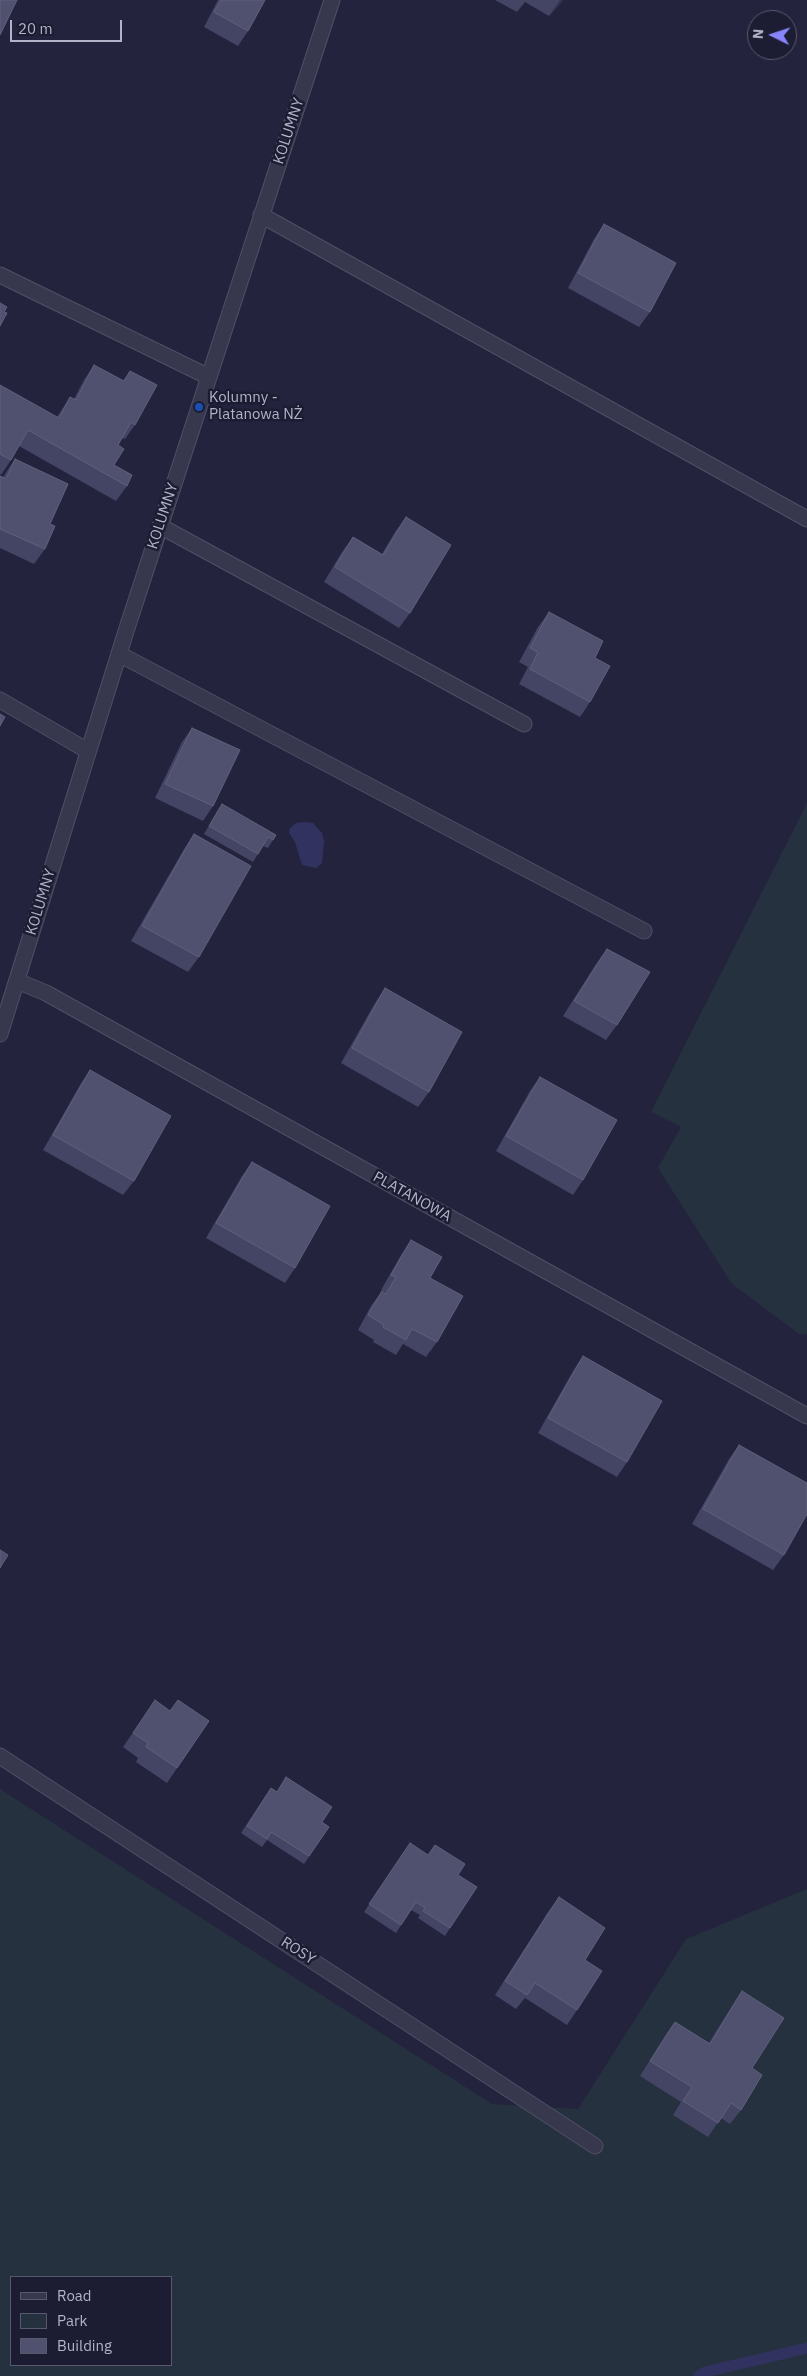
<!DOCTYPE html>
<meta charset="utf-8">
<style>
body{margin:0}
#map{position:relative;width:807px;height:2376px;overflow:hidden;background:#23233e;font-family:"IBM Plex Sans",sans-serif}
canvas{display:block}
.legend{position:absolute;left:10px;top:2276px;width:162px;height:90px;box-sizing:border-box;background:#1c1c33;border:1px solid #58586f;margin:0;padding:6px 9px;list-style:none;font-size:15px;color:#b3b2c9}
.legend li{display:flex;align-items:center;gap:10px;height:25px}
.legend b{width:25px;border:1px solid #58586f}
.north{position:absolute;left:747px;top:10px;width:50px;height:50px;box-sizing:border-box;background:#1c1c33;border:1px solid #58586f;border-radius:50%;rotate:274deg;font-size:14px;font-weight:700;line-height:20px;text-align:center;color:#b3b2c9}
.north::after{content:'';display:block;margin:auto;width:18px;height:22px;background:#8885fc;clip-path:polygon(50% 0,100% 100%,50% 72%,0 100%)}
.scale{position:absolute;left:10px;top:20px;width:112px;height:22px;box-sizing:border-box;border:2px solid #b3b2c9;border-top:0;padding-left:6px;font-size:15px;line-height:18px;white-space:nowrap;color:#b3b2c9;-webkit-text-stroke:4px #1c1c33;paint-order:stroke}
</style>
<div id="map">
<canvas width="807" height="2376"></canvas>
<ul class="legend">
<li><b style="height:6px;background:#37374e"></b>Road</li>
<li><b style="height:14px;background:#25313f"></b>Park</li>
<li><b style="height:14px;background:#50516f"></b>Building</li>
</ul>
<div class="north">N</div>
<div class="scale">20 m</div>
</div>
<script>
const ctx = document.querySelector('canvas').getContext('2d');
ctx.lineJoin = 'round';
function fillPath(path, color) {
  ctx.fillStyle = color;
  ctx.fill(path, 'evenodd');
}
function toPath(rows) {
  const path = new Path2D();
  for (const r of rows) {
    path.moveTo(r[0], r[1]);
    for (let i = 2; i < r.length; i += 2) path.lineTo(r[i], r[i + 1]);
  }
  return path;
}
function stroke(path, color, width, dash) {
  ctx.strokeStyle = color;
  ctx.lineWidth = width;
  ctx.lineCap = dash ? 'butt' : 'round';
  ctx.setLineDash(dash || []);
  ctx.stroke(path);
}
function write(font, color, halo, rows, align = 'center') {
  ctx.font = font + ' "IBM Plex Sans",sans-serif';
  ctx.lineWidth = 5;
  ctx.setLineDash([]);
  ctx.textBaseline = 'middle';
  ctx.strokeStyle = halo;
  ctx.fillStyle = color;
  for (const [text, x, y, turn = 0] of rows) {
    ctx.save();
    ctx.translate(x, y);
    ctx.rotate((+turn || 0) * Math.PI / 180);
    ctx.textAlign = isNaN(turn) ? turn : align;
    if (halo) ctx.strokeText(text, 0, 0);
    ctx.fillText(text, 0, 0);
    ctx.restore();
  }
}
fillPath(toPath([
 [807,803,807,1334,799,1334,732,1284,658,1168,681,1127,651,1112],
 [0,1789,492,2104,578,2109,686,1939,807,1889,807,2376,0,2376],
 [11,2277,171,2277,171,2365,11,2365]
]), '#25313f');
fillPath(toPath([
 [305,822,313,823,322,833,324,841,322,863,316,868,302,865,295,842,289,833,290,828,296,823]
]), '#323261');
stroke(toPath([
 [699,2376,705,2372,807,2348]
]), '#323261', 11);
const service = toPath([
 [261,215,807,519],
 [0,275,209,377],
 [160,526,524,724],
 [119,654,644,931]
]);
const minor = toPath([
 [0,700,88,751],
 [17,981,46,993,807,1416],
 [0,1756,595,2146]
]);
const tertiary = toPath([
 [0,1034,128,625,332,0]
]);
stroke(service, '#4f4f66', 17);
stroke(minor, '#4f4f66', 17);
stroke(tertiary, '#4f4f66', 17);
stroke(service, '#37374e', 15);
stroke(minor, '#37374e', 15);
stroke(tertiary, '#37374e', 15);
fillPath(toPath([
 [218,0,265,0,248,31,238,46,204,27],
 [495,0,563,0,559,5,549,16,525,2,517,12],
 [604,224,650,312,639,327,568,288,594,239],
 [94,365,123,381,130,371,135,425,125,439,122,438,118,445,114,465,127,486,116,501,19,446,11,460,1,475,0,474,0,385,57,417,70,397,74,399,84,380],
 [15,459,50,524,45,549,34,564,0,548,0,476,3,477],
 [406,517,410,613,399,628,324,582,342,552,353,537,382,554,395,532],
 [549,612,595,658,590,702,580,717,519,684,528,667,519,662,538,627],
 [192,728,213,806,203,821,155,798,182,742],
 [222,804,273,840,268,848,263,846,253,862,204,834,217,812],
 [194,834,199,957,188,972,131,941,184,849],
 [607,949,617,1025,606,1040,563,1016,596,964],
 [385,988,429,1092,418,1107,341,1063,375,1003],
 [90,1070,134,1181,123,1195,43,1150,80,1085],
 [540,1077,583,1180,573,1195,496,1151,530,1091],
 [252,1162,295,1268,285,1283,206,1238,242,1176],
 [411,1240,430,1278,437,1342,426,1357,403,1344,396,1355,373,1342,374,1340,358,1330,371,1306,382,1291,385,1293,385,1292,381,1290,401,1255],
 [583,1356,627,1462,617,1477,538,1433,573,1371],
 [739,1445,784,1555,773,1570,692,1524,729,1459],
 [170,1711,209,1721,167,1783,136,1762,138,1758,123,1747,145,1715],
 [266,1795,322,1822,329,1827,304,1864,267,1840,262,1847,241,1833],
 [410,1843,458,1875,450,1928,445,1936,418,1918,420,1915,411,1910,396,1933,364,1912],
 [559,1897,585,1960,577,2010,567,2025,525,1998,516,2009,495,1995,548,1912],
 [742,1991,752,2068,741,2110,730,2124,721,2118,708,2137,673,2115,681,2102,640,2076,665,2036,675,2022,709,2043,732,2006]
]), '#444564');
fillPath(toPath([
 [560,0,563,0,559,5,549,16]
]), '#323350');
const building = toPath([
 [0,0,17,0,0,35,0,0],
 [221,0,265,0,248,31,214,12,221,0],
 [604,224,676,263,650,312,578,273,604,224],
 [0,303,7,307,4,312,7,313,0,326,0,303],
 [94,365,124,381,130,371,157,385,135,425,131,422,118,445,124,449,114,465,132,475,127,486,28,430,11,460,0,454,0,385,59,418,70,397,76,400,94,365],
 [15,459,68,484,50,524,55,526,45,549,0,529,0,476,6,479,15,459],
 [406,517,451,545,410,613,335,567,353,537,383,555,406,517],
 [549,612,603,641,595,658,610,666,590,702,530,669,538,652,530,648,549,612],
 [0,714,5,717,0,726,0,714],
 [192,728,240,750,213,806,165,784,192,728],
 [222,804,276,835,273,840,268,837,258,854,209,826,222,804],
 [194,834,251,866,199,957,142,926,194,834],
 [607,949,650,972,617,1025,574,1001,607,949],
 [385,988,462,1032,429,1092,352,1048,385,988],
 [90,1070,171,1116,134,1181,53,1135,90,1070],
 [540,1077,617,1120,583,1180,506,1136,540,1077],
 [252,1162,330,1206,295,1268,216,1223,252,1162],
 [411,1240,442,1257,430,1278,463,1296,437,1342,412,1329,406,1340,383,1327,384,1325,368,1315,382,1291,386,1294,396,1277,391,1275,411,1240],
 [583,1356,662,1401,627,1462,548,1418,583,1356],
 [739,1445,807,1483,807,1514,784,1555,703,1509,739,1445],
 [0,1550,8,1555,0,1568,0,1550],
 [155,1700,170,1711,178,1700,209,1721,177,1768,146,1747,148,1743,133,1733,155,1700],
 [286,1777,332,1807,322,1822,329,1827,309,1856,271,1832,267,1839,247,1826,271,1788,277,1792,286,1777],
 [410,1843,428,1855,435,1845,465,1864,458,1875,477,1887,450,1928,423,1911,425,1908,416,1902,401,1925,369,1904,410,1843],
 [559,1897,605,1928,585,1960,602,1971,577,2010,535,1983,527,1995,505,1981,559,1897],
 [742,1991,784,2018,752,2068,762,2075,741,2110,731,2103,718,2123,683,2101,692,2087,650,2061,675,2022,710,2044,742,1991]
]);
fillPath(building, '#50516f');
stroke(building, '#60607d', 1);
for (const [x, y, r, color] of [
 [199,407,5,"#1a4fb4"]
]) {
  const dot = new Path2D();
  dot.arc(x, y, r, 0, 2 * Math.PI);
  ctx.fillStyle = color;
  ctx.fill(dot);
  stroke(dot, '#1c1c33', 2);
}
write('15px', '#b3b2c9', '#1c1c33', [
 ["KOLUMNY",289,131,-72],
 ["KOLUMNY",163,516,-72],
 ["KOLUMNY",41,902,-73],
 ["PLATANOWA",412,1197,29],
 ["ROSY",298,1951,33]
]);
write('15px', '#b3b2c9', '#1c1c33', [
 ["Kolumny -",209,398],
 ["Platanowa NŻ",209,415]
], 'left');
</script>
